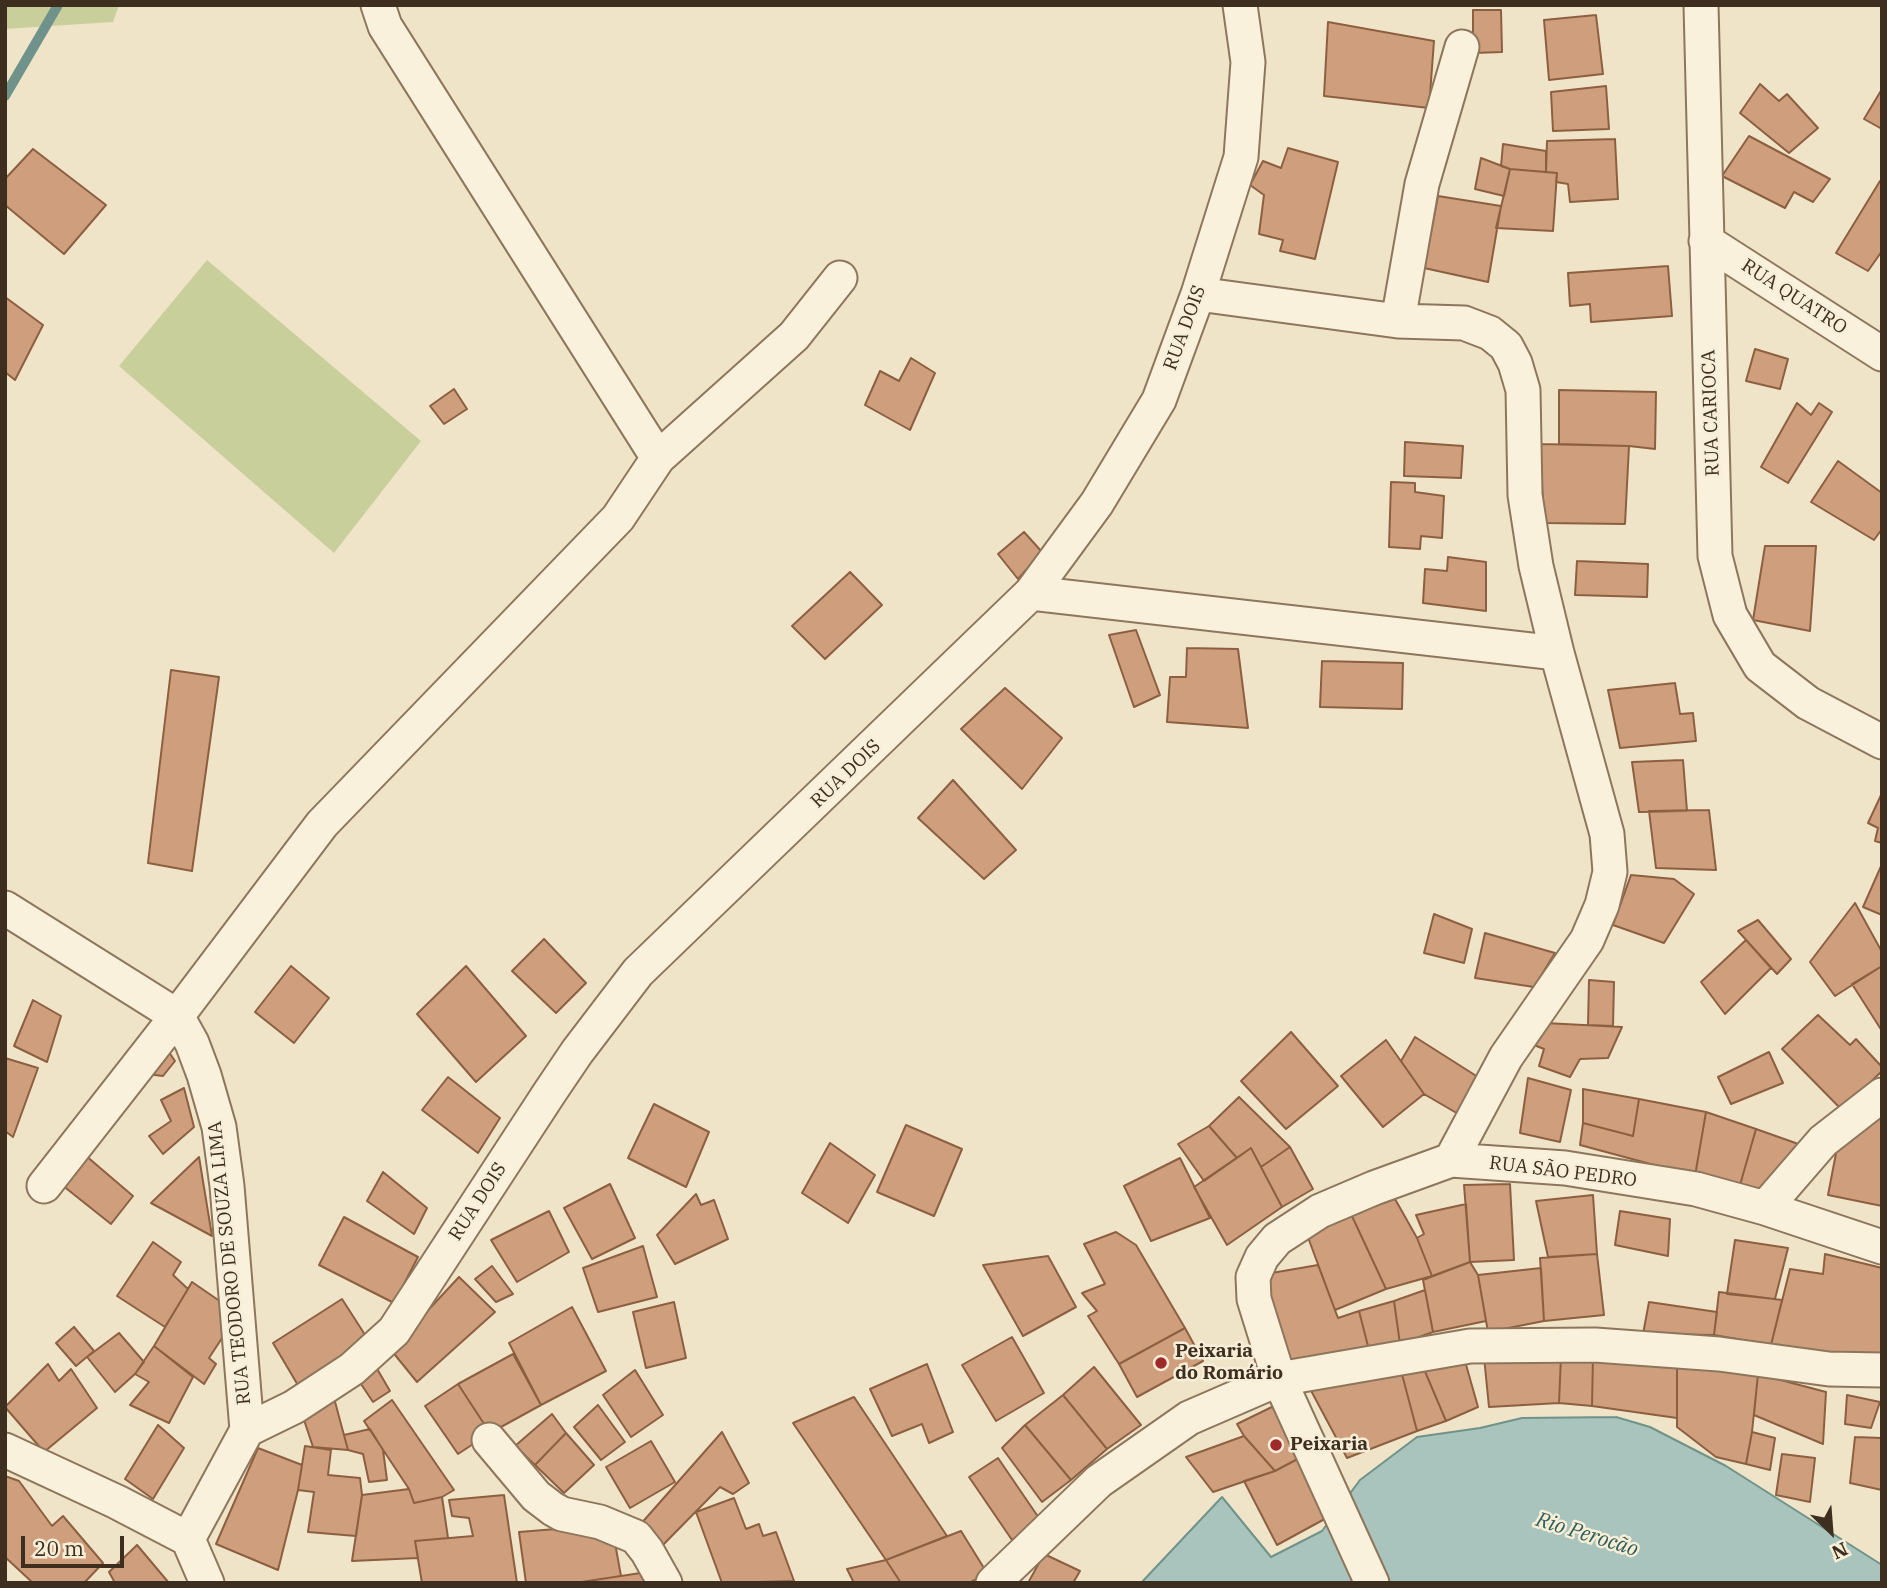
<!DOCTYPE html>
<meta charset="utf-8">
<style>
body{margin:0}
#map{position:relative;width:1887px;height:1588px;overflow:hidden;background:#f0e4c8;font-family:"IBM Plex Serif",serif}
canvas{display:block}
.frame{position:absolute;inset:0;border:7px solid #3d2e20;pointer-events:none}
.north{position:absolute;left:1796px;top:1497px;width:70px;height:70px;-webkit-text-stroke:5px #f7eed8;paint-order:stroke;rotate:155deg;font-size:19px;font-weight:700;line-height:28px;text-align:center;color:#3d2e20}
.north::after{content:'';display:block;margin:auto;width:24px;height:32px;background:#3d2e20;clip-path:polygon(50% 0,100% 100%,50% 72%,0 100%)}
.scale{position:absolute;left:21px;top:1536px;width:103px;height:32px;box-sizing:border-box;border:4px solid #3d2e20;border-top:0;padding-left:9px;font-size:21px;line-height:24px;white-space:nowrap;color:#3d2e20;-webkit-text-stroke:5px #f7eed8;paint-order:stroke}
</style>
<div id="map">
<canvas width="1887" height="1588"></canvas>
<div class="frame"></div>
<div class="north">N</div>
<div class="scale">20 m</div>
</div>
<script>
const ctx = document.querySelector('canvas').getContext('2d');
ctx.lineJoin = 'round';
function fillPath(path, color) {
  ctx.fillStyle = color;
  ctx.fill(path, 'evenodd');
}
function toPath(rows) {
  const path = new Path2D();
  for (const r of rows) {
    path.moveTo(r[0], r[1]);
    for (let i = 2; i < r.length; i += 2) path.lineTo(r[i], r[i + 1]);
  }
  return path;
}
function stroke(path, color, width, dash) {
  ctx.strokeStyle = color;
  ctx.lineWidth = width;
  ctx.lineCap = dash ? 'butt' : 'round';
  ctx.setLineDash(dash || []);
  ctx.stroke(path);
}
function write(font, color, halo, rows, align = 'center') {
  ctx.font = font + ' "IBM Plex Serif",serif';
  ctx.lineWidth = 5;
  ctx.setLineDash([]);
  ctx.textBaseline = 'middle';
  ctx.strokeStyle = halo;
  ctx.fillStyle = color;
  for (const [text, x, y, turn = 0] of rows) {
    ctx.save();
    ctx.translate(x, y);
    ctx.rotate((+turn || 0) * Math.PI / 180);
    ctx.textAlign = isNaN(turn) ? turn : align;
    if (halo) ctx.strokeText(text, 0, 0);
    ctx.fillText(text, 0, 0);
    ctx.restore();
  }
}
fillPath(toPath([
 [5,5,119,5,113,22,5,29],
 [207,260,421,441,334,553,119,366]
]), '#c9cf9b');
const water = toPath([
 [1616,1417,1650,1427,1726,1466,1882,1565,1882,1583,1141,1583,1222,1497,1271,1557,1322,1531,1360,1480,1417,1437,1480,1428,1522,1418,1616,1417]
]);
fillPath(water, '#a9c4bc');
stroke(water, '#6f938a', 2);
stroke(toPath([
 [5,96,58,5]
]), '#6f938a', 10);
const building = toPath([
 [1473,10,1501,10,1502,52,1473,53,1473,10],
 [1596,15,1603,74,1549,80,1544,20,1596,15],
 [1328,22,1434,41,1429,108,1324,96,1328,22],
 [1760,84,1779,101,1787,94,1818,128,1789,153,1740,113,1760,84],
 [1606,86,1609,129,1553,131,1551,92,1606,86],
 [1882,89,1882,129,1864,119,1882,89],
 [1749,136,1830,179,1813,202,1794,192,1785,208,1722,176,1749,136],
 [1615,139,1618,199,1570,202,1568,184,1556,182,1557,173,1546,172,1547,141,1615,139],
 [1503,144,1546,151,1546,172,1510,169,1501,166,1503,144],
 [1288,148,1338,162,1315,259,1280,251,1283,240,1259,234,1264,195,1250,185,1263,161,1281,168,1288,148],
 [33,149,106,205,64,254,5,205,5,179,33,149],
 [1481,158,1510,169,1504,196,1475,189,1481,158],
 [1510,169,1557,173,1553,231,1496,228,1510,169],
 [1880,181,1882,182,1882,251,1868,271,1836,253,1880,181],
 [1438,196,1501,206,1488,282,1424,268,1438,196],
 [1668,266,1672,316,1591,322,1590,304,1570,306,1568,273,1668,266],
 [5,297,43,325,15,380,5,372,5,297],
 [1755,349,1788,359,1780,389,1746,381,1755,349],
 [911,358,935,373,910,430,865,405,880,371,899,381,911,358],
 [454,389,467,409,444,424,430,406,454,389],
 [1559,390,1656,392,1655,449,1629,446,1559,444,1559,390],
 [1797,403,1811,415,1819,403,1832,412,1788,483,1761,467,1797,403],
 [1405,442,1463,446,1461,478,1404,476,1405,442],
 [1540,444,1629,446,1625,524,1544,523,1540,444],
 [1838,461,1882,493,1882,529,1874,540,1811,502,1838,461],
 [1391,482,1415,483,1415,492,1444,496,1442,538,1421,536,1420,549,1389,547,1391,482],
 [1024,532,1042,552,1018,579,998,554,1024,532],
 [1765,546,1816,546,1810,631,1753,620,1765,546],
 [1448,557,1486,562,1486,611,1423,603,1425,569,1447,571,1448,557],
 [1577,561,1648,564,1647,597,1575,595,1577,561],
 [850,572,882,605,825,659,792,626,850,572],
 [1136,630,1160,695,1134,707,1109,635,1136,630],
 [1187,648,1238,649,1248,728,1167,722,1170,677,1186,677,1187,648],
 [1322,661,1403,663,1402,709,1320,707,1322,661],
 [171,670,219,677,192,871,148,863,171,670],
 [1675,683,1680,714,1693,713,1696,741,1620,748,1608,690,1675,683],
 [1005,688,1062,738,1022,789,961,729,1005,688],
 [1683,760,1687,811,1639,812,1632,762,1683,760],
 [953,780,1016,850,984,879,918,818,953,780],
 [1882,793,1882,843,1875,841,1878,828,1868,823,1882,793],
 [1709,810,1716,870,1656,868,1649,811,1709,810],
 [1882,864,1882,915,1863,907,1882,864],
 [1631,875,1674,879,1694,894,1664,943,1613,925,1631,875],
 [1855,903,1882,952,1882,966,1835,996,1810,962,1855,903],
 [1434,914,1472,929,1464,963,1424,953,1434,914],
 [1758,920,1791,959,1777,974,1738,931,1758,920],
 [1485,933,1555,953,1534,987,1475,978,1485,933],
 [544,939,586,983,556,1013,512,971,544,939],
 [1746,940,1771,968,1725,1014,1701,982,1746,940],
 [291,966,329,998,294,1043,255,1012,291,966],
 [466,966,526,1036,476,1082,417,1014,466,966],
 [1882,966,1882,1031,1852,984,1882,966],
 [1589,980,1614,982,1613,1026,1588,1025,1589,980],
 [33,1000,61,1016,47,1062,14,1046,33,1000],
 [1818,1015,1850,1045,1856,1039,1882,1067,1882,1071,1842,1110,1782,1049,1818,1015],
 [1545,1023,1622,1027,1608,1058,1580,1059,1570,1077,1539,1066,1544,1049,1534,1045,1545,1023],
 [1291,1032,1338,1086,1286,1129,1241,1081,1291,1032],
 [1415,1037,1478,1077,1460,1115,1424,1094,1401,1061,1415,1037],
 [1386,1040,1424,1094,1383,1127,1341,1076,1386,1040],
 [162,1042,175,1061,163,1076,138,1073,162,1042],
 [1769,1052,1783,1083,1731,1104,1718,1077,1769,1052],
 [5,1058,38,1068,13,1137,5,1131,5,1058],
 [448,1077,500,1118,478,1153,422,1110,448,1077],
 [1528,1078,1571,1090,1560,1142,1520,1133,1528,1078],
 [184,1088,194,1127,163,1154,149,1136,171,1121,161,1100,184,1088],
 [1583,1089,1639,1099,1633,1136,1583,1123,1583,1089],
 [1239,1097,1290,1147,1261,1167,1251,1148,1237,1158,1209,1126,1239,1097],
 [1639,1099,1706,1112,1695,1176,1580,1145,1583,1123,1633,1136,1639,1099],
 [654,1104,709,1132,686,1187,628,1158,654,1104],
 [1706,1112,1756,1129,1740,1185,1695,1176,1706,1112],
 [1868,1116,1882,1119,1882,1206,1828,1195,1838,1143,1868,1116],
 [906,1125,962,1149,934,1216,877,1192,906,1125],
 [1209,1126,1237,1158,1204,1181,1178,1144,1209,1126],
 [1756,1129,1804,1146,1771,1192,1740,1185,1756,1129],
 [830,1143,875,1175,848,1223,802,1193,830,1143],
 [1290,1147,1313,1189,1282,1207,1261,1167,1290,1147],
 [1251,1148,1282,1207,1227,1245,1194,1187,1251,1148],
 [85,1155,133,1196,111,1224,62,1185,85,1155],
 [199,1157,212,1236,151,1203,199,1157],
 [1180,1158,1210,1218,1151,1241,1124,1186,1180,1158],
 [383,1172,427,1208,414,1234,367,1201,383,1172],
 [610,1184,635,1238,592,1259,564,1208,610,1184],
 [1510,1184,1514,1260,1470,1262,1464,1185,1510,1184],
 [696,1194,701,1205,714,1200,728,1239,675,1264,657,1235,696,1194],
 [1593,1195,1597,1254,1548,1257,1536,1201,1593,1195],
 [1395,1199,1417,1238,1432,1276,1386,1289,1351,1214,1395,1199],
 [1466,1204,1470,1262,1432,1276,1417,1238,1424,1234,1416,1215,1466,1204],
 [549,1211,569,1252,517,1282,491,1240,549,1211],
 [1620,1211,1670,1219,1668,1256,1615,1245,1620,1211],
 [1351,1214,1386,1289,1335,1310,1306,1232,1351,1214],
 [344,1217,418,1257,394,1303,319,1265,344,1217],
 [1116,1232,1136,1245,1185,1328,1119,1364,1088,1316,1097,1311,1082,1293,1105,1284,1084,1244,1116,1232],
 [1735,1240,1788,1248,1775,1299,1727,1294,1735,1240],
 [153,1242,181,1262,173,1275,188,1289,165,1327,117,1296,153,1242],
 [643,1246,657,1297,598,1312,583,1268,643,1246],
 [1597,1254,1604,1315,1544,1321,1540,1258,1597,1254],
 [1825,1254,1882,1268,1882,1357,1839,1359,1771,1345,1790,1269,1823,1274,1825,1254],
 [1048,1256,1076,1307,1023,1336,983,1265,1048,1256],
 [1470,1262,1478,1275,1486,1321,1433,1332,1423,1280,1470,1262],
 [1318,1265,1338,1318,1359,1311,1369,1350,1285,1366,1260,1275,1318,1265],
 [492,1266,513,1294,496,1302,475,1279,492,1266],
 [1541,1268,1544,1321,1488,1332,1478,1275,1541,1268],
 [459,1277,495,1312,417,1382,391,1350,459,1277],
 [192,1282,224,1304,224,1335,209,1358,216,1364,204,1384,154,1346,192,1282],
 [1425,1290,1433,1332,1400,1344,1394,1301,1425,1290],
 [1719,1292,1782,1300,1771,1345,1714,1335,1719,1292],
 [342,1299,369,1341,299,1387,273,1343,342,1299],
 [1394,1301,1400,1344,1369,1350,1359,1311,1394,1301],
 [674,1302,686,1358,646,1368,633,1312,674,1302],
 [1649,1302,1717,1312,1714,1335,1643,1334,1649,1302],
 [572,1307,606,1371,541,1405,509,1343,572,1307],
 [74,1327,94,1351,76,1366,56,1343,74,1327],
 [1185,1328,1203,1361,1137,1397,1119,1364,1185,1328],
 [119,1333,144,1362,135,1374,115,1392,87,1357,119,1333],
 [1012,1337,1044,1393,996,1421,962,1365,1012,1337],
 [154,1346,193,1377,169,1423,130,1405,149,1382,135,1374,154,1346],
 [513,1354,541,1405,490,1433,458,1384,513,1354],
 [1463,1354,1478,1407,1446,1421,1421,1362,1463,1354],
 [1561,1356,1559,1403,1489,1407,1484,1357,1561,1356],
 [1561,1356,1593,1356,1592,1406,1559,1403,1561,1356],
 [1593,1356,1677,1366,1677,1418,1592,1406,1593,1356],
 [1421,1362,1446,1421,1417,1431,1399,1363,1421,1362],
 [1399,1363,1417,1431,1347,1458,1308,1385,1399,1363],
 [48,1364,59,1381,71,1369,97,1408,44,1452,5,1407,48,1364],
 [927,1364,953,1432,929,1443,922,1424,892,1436,870,1389,927,1364],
 [1677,1366,1758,1374,1752,1432,1746,1464,1716,1457,1677,1427,1677,1366],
 [376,1367,390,1391,373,1402,357,1378,376,1367],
 [1094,1367,1141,1425,1107,1449,1063,1395,1094,1367],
 [635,1370,663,1415,631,1437,603,1395,635,1370],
 [1758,1374,1826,1392,1823,1444,1754,1415,1758,1374],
 [458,1384,490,1433,458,1454,425,1406,458,1384],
 [1063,1395,1107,1449,1071,1480,1025,1425,1063,1395],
 [1847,1395,1880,1402,1871,1428,1845,1424,1847,1395],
 [854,1397,947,1536,886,1560,793,1423,854,1397],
 [334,1398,348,1450,313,1447,301,1411,334,1398],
 [392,1400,454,1490,442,1497,414,1503,409,1489,364,1421,392,1400],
 [598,1405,625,1442,601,1460,574,1427,598,1405],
 [1276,1405,1307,1454,1275,1471,1244,1436,1237,1424,1276,1405],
 [552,1414,566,1433,535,1465,515,1446,552,1414],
 [158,1425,184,1448,153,1499,125,1479,158,1425],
 [1025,1425,1071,1480,1042,1502,1002,1448,1025,1425],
 [370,1429,383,1450,387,1480,369,1482,363,1454,348,1450,344,1435,370,1429],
 [722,1432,749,1483,733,1494,720,1487,657,1551,639,1526,722,1432],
 [1752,1432,1775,1438,1770,1470,1746,1464,1752,1432],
 [566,1433,594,1465,564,1493,535,1465,566,1433],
 [1244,1436,1275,1471,1213,1492,1186,1457,1244,1436],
 [1855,1437,1882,1438,1882,1490,1850,1483,1855,1437],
 [651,1441,675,1482,630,1508,606,1467,651,1441],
 [305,1446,331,1450,328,1475,360,1478,362,1495,356,1536,308,1532,314,1492,298,1490,305,1446],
 [258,1448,302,1465,298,1490,278,1570,216,1544,258,1448],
 [1307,1454,1332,1515,1277,1545,1244,1481,1275,1471,1307,1454],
 [1782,1454,1815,1458,1810,1502,1776,1495,1782,1454],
 [998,1458,1041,1521,1012,1540,969,1477,998,1458],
 [5,1476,19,1481,52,1526,63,1516,103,1563,84,1583,33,1583,5,1557,5,1476],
 [409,1489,414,1503,442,1497,448,1538,415,1541,418,1558,352,1561,362,1495,409,1489],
 [504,1495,517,1583,422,1583,415,1541,473,1536,469,1518,452,1516,449,1500,504,1495],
 [734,1498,746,1529,759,1524,763,1536,776,1532,794,1581,722,1583,696,1512,734,1498],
 [593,1526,613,1532,621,1576,575,1583,526,1583,519,1532,593,1526],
 [961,1531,987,1573,969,1583,901,1583,886,1560,961,1531],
 [137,1545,169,1583,115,1583,109,1572,137,1545],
 [1044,1554,1080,1571,1073,1583,1028,1583,1044,1554],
 [886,1560,901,1583,854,1583,847,1569,886,1560],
 [647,1572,649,1583,575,1583,621,1576,647,1572]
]);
fillPath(building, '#cf9f7d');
stroke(building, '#8d5f41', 2);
const minor = toPath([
 [378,5,385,26,658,458],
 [1701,5,1715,556,1730,615,1760,666,1808,703,1882,742],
 [1706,241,1882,354],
 [1198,294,1398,321,1464,323,1490,333,1506,346,1515,363,1523,390,1525,495,1536,566,1557,653,1607,834,1610,872,1602,905,1587,940,1506,1057,1451,1160],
 [1398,321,1422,184,1462,47],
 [1031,593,1557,653],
 [5,908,177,1016,192,1043,204,1075,219,1127,227,1186,247,1430,188,1539],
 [44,1186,177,1016,322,824,618,518,658,458,794,336,840,278],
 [1765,1208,1823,1141,1882,1095],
 [247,1430,294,1407,352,1369,394,1331,550,1092,577,1052,638,972,1031,593,1097,503,1159,400,1198,294,1241,157,1248,62,1240,5],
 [489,1440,536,1496,553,1509,562,1514,600,1522,636,1537,647,1551,665,1583],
 [5,1450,117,1502,188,1539,207,1583],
 [993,1583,1099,1481,1189,1418,1279,1379,1470,1346,1595,1345,1719,1354,1829,1369,1882,1370],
 [1372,1583,1279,1379,1254,1299,1253,1277,1262,1257,1277,1239,1320,1211,1374,1188,1451,1160,1565,1168,1696,1189,1765,1208,1882,1247]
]);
stroke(minor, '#8d765c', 37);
stroke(minor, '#faf1dc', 33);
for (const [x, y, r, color] of [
 [1161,1363,7,"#9e2a2b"],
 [1276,1445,7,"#9e2a2b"]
]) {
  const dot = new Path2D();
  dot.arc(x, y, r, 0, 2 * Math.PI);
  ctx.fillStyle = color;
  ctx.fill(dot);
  stroke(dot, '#f7eed8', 2.5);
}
write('19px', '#3d2e20', '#f7eed8', [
 ["RUA QUATRO",1794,297,33],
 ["RUA DOIS",1185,328,-70],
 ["RUA CARIOCA",1711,413,-92],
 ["RUA DOIS",846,774,-44],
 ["RUA SÃO PEDRO",1563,1172,7],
 ["RUA DOIS",478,1202,-57],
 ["RUA TEODORO DE SOUZA LIMA",230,1263,-96]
]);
write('bold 19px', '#3d2e20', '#f7eed8', [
 ["Peixaria",1175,1352],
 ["do Romário",1175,1374],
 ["Peixaria",1290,1445]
], 'left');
write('italic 21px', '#2f5d5a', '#f7eed8', [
 ["Rio Perocão",1587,1535,17]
]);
</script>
